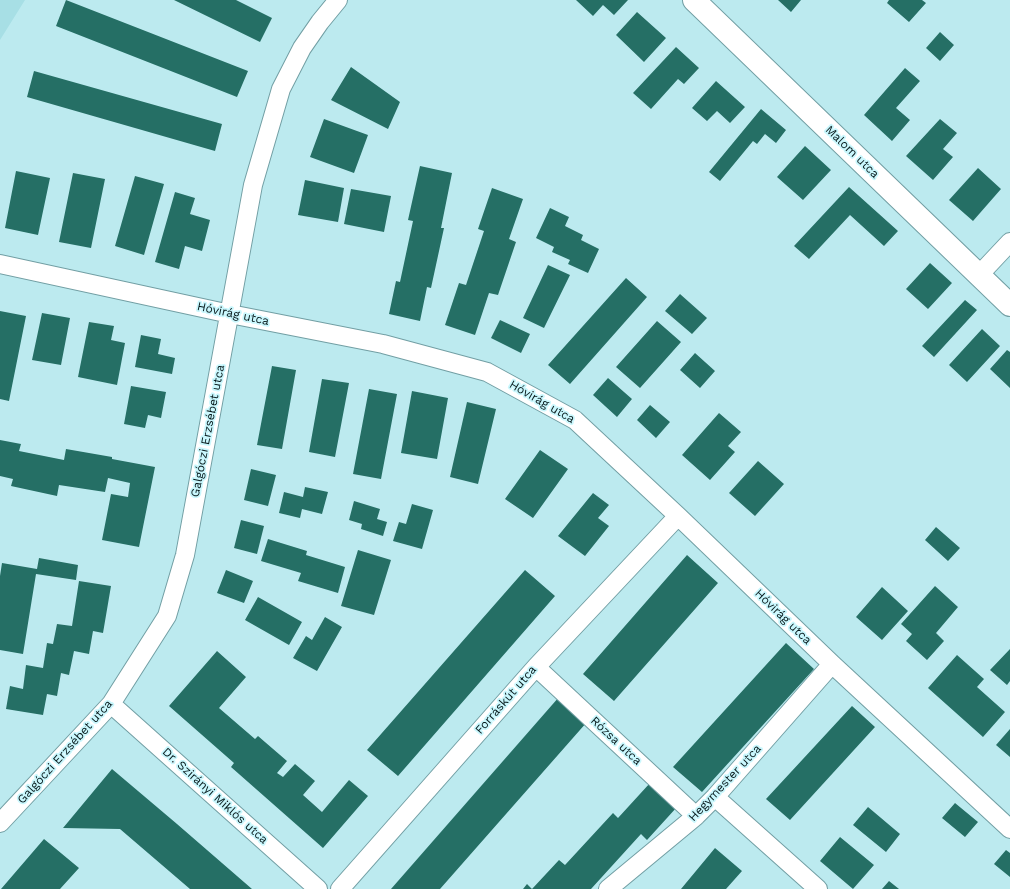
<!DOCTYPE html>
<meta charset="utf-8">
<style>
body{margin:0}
canvas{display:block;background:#bceaef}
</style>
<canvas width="1010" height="889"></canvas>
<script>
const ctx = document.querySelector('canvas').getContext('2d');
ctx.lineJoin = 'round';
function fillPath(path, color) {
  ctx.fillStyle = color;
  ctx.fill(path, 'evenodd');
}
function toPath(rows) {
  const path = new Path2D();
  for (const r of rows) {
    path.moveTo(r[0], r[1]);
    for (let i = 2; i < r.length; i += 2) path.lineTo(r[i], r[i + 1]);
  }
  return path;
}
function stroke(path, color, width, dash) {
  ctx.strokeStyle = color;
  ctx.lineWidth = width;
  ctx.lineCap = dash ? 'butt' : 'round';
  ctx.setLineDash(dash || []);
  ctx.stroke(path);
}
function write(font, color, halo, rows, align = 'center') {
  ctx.font = font + ' "Work Sans",sans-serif';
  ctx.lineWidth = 3.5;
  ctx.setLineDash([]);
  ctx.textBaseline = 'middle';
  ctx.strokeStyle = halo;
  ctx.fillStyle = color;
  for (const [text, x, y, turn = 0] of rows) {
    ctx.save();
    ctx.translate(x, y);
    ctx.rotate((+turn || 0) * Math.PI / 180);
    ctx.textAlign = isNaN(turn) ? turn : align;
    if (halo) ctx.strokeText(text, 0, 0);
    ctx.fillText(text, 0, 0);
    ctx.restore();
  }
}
fillPath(toPath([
 [0,0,25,0,0,40]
]), '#a7dfe5');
fillPath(toPath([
 [66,0,248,71,237,97,56,26],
 [174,0,236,0,272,18,260,42],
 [576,0,628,0,614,15,603,5,593,16],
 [778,0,801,0,791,12],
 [889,0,922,0,926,3,909,22,887,3],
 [637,12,666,38,644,62,616,35],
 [940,32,954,45,940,61,926,48],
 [676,47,699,68,684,84,678,79,651,109,633,93],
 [351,67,400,102,388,129,331,100],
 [905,68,920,81,896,108,910,120,892,141,864,115],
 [34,71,222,124,215,151,27,97],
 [716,81,745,107,730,123,717,111,707,121,692,108],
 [761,109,786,130,776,143,765,134,757,144,753,141,720,181,709,172],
 [324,119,368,135,354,173,310,157],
 [940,119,957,133,943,149,953,157,933,180,906,156],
 [805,146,831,170,803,200,777,177],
 [420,166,452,173,441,228,444,228,431,288,427,287,420,321,389,314,396,281,400,282,413,221,408,220],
 [978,168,1001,189,973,221,949,200],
 [16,171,50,178,38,235,5,228],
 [73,173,105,179,91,248,59,242],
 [135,176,164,184,144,255,115,246],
 [305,180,344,188,338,222,298,215],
 [849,187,898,231,884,246,850,215,809,259,794,246],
 [492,188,523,199,509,239,516,242,498,295,489,293,475,335,445,325,459,283,466,285,484,231,478,229],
 [351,189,391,196,384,232,344,224],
 [175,192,195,198,190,214,210,220,202,251,185,246,179,269,155,262],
 [550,208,569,217,565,226,583,235,581,240,599,249,588,273,568,264,570,260,552,252,554,247,536,238],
 [930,263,952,283,928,309,906,289],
 [548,265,570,275,544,328,523,318],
 [626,278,647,297,570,384,548,365],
 [680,294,707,318,692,334,665,311],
 [965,300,977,310,934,357,922,346],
 [0,311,26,316,9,401,0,399],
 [42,313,70,318,61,365,32,360],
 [500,320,530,334,521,353,491,338],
 [657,321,681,342,640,388,616,367],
 [89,322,114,326,111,340,125,343,117,385,78,377],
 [982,329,1000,346,967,382,949,365],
 [141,335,161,339,158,354,175,358,172,374,135,367],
 [1007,350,1010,352,1010,388,990,369],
 [695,353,715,371,700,388,680,370],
 [272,366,296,370,282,449,257,445],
 [608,378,632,399,617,417,593,395],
 [322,379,349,383,335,457,309,452],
 [131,386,166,392,161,418,148,415,145,428,124,424],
 [369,389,397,394,381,479,353,474],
 [412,391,448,398,437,459,401,453],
 [467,402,496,409,478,484,450,477],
 [650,405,670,422,656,438,637,420],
 [719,413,741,432,728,446,735,452,710,480,682,455],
 [0,440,21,444,19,451,64,460,66,449,112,457,112,459,155,467,139,547,102,540,111,494,128,497,130,483,108,478,105,492,59,485,57,496,11,486,13,479,0,476],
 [540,450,568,469,533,518,505,499],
 [758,461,784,484,755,516,729,493],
 [251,469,276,475,268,506,244,500],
 [305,487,328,492,322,514,302,509,300,518,279,513,284,492,303,497],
 [593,493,609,505,598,518,609,526,585,556,558,536],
 [354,501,380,509,377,519,387,522,383,536,361,529,362,524,349,520],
 [412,504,433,510,422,549,393,541,399,522,406,524],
 [241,520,264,526,257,554,234,548],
 [936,527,960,548,948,561,925,540],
 [268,539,307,551,306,555,345,567,338,593,298,581,301,573,261,561],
 [358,550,391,560,374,615,341,606],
 [687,555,718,583,614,701,583,674],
 [39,558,78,565,76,580,36,574,23,654,0,650,0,576,2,563,37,569],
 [226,570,253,581,244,603,217,593],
 [525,570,555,596,398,776,367,750],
 [79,581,111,586,103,633,93,631,89,654,74,651,69,675,61,673,57,696,47,694,43,715,6,709,10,686,23,689,26,665,43,668,47,643,53,644,57,624,72,626],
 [935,586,958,607,936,633,944,641,927,660,906,641,912,634,901,624],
 [882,587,908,611,882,640,856,617],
 [258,597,302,622,289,645,245,620],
 [325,617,342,627,317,671,293,658,306,636,312,640],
 [786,643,814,669,702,792,673,767],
 [1010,649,1010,681,1007,685,990,670],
 [217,651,246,677,219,708,255,739,258,736,287,761,277,773,283,777,295,764,315,781,303,795,322,812,349,780,368,796,323,848,231,767,234,763,169,706],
 [957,655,984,679,977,687,1005,712,983,737,928,688],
 [559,697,587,722,440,889,391,889],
 [852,706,875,727,790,820,766,799],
 [1010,729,1010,757,996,745],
 [112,769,177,824,252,889,190,889,120,829,63,828],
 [650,783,677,807,647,840,641,834,591,889,523,889,527,884,532,889,559,860,565,865,613,813,618,818],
 [955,803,978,822,965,837,942,818],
 [868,807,900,834,886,852,853,825],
 [840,837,874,865,853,889,820,861],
 [44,839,79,868,60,889,1,889],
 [715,848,742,871,726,889,681,889],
 [1006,850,1010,853,1010,877,994,864],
 [889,881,899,889,882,889]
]), '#256f65');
const minor = toPath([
 [0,264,230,314,383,344,487,372,575,420,678,516,832,664,1010,829],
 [979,275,1010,242],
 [536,667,696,816],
 [111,704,318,889],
 [715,797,818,889],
 [0,823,111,704,167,616,185,555,253,185,281,89,302,48,320,22,338,0],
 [340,889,536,667,678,516],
 [608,889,696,816,715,797,832,664]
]);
const secondary = toPath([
 [694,0,1010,305]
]);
stroke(minor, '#729fa4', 20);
stroke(secondary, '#729fa4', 24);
stroke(minor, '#fff', 18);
stroke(secondary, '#fff', 22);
write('12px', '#07191b', '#c9f7fd', [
 ["Malom utca",852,152,44],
 ["Hóvirág utca",233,314,12],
 ["Hóvirág utca",542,402,30],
 ["Galgóczi Erzsébet utca",208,431,-79],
 ["Hóvirág utca",783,617,44],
 ["Forráskút utca",506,700,-49],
 ["Rózsa utca",616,741,43],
 ["Galgóczi Erzsébet utca",65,752,-48],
 ["Hegymester utca",725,783,-47],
 ["Dr. Szirányi Miklós utca",215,796,42]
]);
</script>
